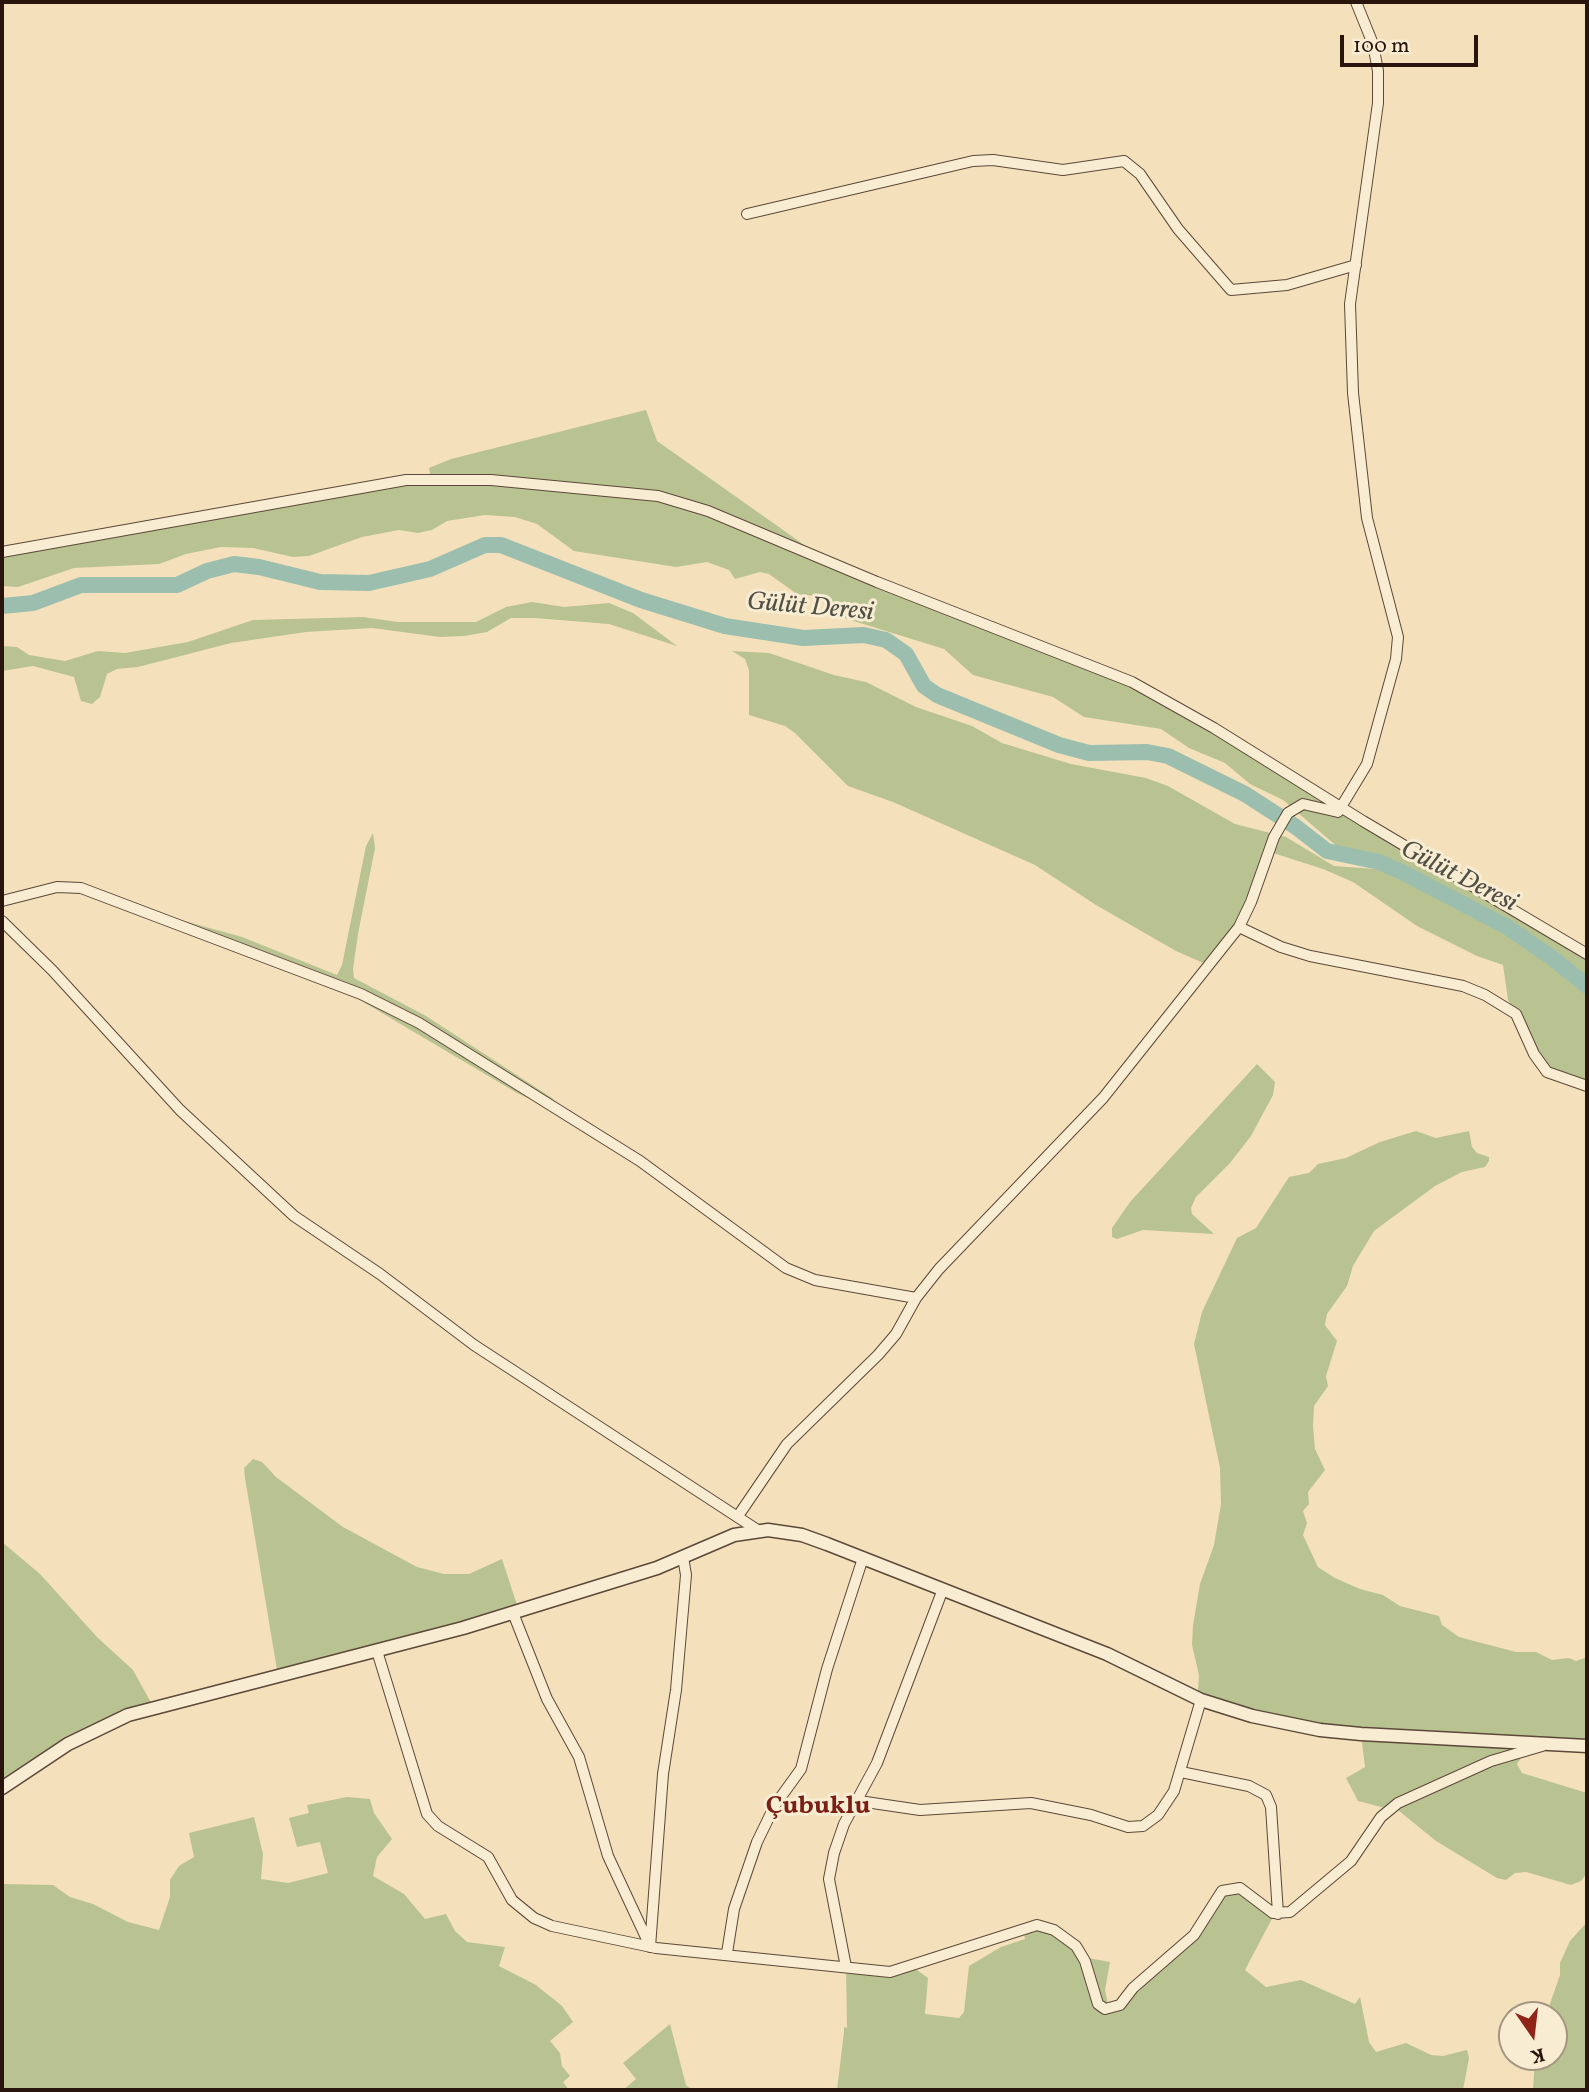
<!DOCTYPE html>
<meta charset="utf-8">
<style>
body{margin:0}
#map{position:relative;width:1589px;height:2092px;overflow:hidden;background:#f4e1bb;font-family:Vollkorn,serif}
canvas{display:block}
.frame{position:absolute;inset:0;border:4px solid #29150c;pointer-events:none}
.north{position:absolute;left:1498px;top:2001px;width:70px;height:70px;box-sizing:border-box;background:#f8ecd3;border:2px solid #a59683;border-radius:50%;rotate:166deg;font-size:19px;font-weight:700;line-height:28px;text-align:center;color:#29150c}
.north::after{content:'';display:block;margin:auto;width:24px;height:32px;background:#8f2418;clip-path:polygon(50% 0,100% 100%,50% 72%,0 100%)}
.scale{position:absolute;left:1340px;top:35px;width:138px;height:32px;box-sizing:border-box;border:4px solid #29150c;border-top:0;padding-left:9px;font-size:21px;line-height:24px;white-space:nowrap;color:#29150c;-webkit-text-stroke:5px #f8ecd3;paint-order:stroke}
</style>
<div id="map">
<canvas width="1589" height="2092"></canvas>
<div class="frame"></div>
<div class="north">K</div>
<div class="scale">100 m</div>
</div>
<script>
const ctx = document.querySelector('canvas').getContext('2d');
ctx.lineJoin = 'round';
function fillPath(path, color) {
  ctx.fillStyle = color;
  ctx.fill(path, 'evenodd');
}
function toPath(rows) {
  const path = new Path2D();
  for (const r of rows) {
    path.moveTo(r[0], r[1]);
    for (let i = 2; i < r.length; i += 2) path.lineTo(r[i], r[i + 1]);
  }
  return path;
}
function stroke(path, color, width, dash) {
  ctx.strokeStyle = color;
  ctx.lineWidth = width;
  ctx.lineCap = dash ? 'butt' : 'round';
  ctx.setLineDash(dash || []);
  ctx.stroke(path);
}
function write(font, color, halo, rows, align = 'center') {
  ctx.font = font + ' Vollkorn,serif';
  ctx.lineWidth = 6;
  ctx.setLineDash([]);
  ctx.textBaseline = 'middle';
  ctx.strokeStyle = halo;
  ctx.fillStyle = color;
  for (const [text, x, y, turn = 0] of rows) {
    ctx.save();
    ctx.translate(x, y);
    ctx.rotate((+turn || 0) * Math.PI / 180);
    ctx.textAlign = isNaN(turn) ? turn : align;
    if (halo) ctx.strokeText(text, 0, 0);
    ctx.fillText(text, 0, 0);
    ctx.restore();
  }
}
fillPath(toPath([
 [646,410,657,441,827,561,1132,682,1587,954,1587,1086,1547,1072,1508,1000,1503,965,1477,956,1417,926,1353,882,1323,869,1267,851,1251,902,1208,965,1176,951,1096,905,1035,865,893,802,848,786,795,733,785,726,749,715,749,670,745,659,732,651,769,653,834,675,866,682,916,707,972,726,1002,743,1071,764,1146,778,1168,786,1235,824,1286,837,1334,866,1375,869,1381,860,1379,857,1340,849,1283,800,1250,784,1225,763,1189,748,1161,729,1084,717,1053,697,973,675,944,649,844,618,823,597,797,594,769,574,760,572,735,579,729,570,707,562,676,567,574,551,537,524,515,517,485,515,447,521,432,530,418,533,399,530,362,537,309,556,293,557,253,548,221,547,186,554,159,564,74,568,18,587,2,586,2,552,431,479,429,468,451,459],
 [532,602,564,607,609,603,633,613,677,646,609,624,534,618,511,618,487,632,464,636,440,637,372,628,306,632,231,643,138,667,117,669,107,674,100,697,92,704,81,701,74,677,33,666,2,671,3,646,17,647,29,655,65,661,98,651,125,653,188,642,253,620,363,617,398,622,476,622,506,607],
 [373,833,375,848,358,934,353,969,354,978,426,1016,523,1079,552,1098,567,1116,517,1093,360,1000,166,925,153,917,170,917,242,937,337,975,342,965,366,846],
 [1257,1064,1275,1082,1273,1095,1251,1136,1230,1163,1196,1197,1191,1208,1192,1214,1214,1234,1143,1230,1117,1239,1112,1237,1112,1228,1130,1202],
 [1416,1131,1436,1138,1469,1131,1472,1147,1477,1153,1489,1157,1489,1161,1485,1167,1462,1172,1435,1186,1374,1231,1353,1266,1347,1286,1327,1314,1325,1325,1337,1341,1326,1376,1328,1386,1314,1406,1313,1426,1315,1449,1325,1470,1308,1492,1309,1504,1303,1511,1307,1523,1303,1535,1318,1567,1335,1578,1360,1589,1383,1595,1400,1606,1439,1616,1442,1625,1459,1637,1516,1652,1536,1652,1552,1660,1569,1658,1576,1661,1587,1657,1587,1746,1546,1745,1523,1755,1517,1764,1522,1773,1587,1793,1587,1873,1581,1881,1571,1885,1526,1872,1515,1873,1506,1880,1497,1878,1436,1841,1393,1806,1389,1809,1358,1801,1346,1778,1365,1767,1361,1734,1320,1730,1193,1696,1198,1690,1199,1675,1192,1645,1193,1625,1200,1584,1214,1545,1221,1504,1220,1468,1194,1344,1202,1312,1237,1238,1256,1228,1289,1177,1309,1173,1318,1164,1346,1158,1380,1142],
 [253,1459,262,1462,276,1477,343,1527,417,1567,444,1574,469,1574,502,1559,519,1611,278,1676,245,1478,244,1468],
 [2,1542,40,1574,97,1637,133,1670,154,1708,128,1715,2,1788],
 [347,1797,370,1799,374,1813,392,1839,377,1857,373,1876,404,1894,425,1919,446,1914,455,1931,467,1942,505,1947,499,1966,536,1985,562,2006,573,2022,550,2041,560,2053,562,2066,570,2076,563,2082,569,2090,2,2090,2,1884,53,1885,70,1897,93,1904,128,1922,159,1930,170,1897,170,1880,179,1866,194,1857,189,1833,254,1817,263,1854,261,1879,288,1883,328,1873,320,1842,297,1847,289,1818,309,1813,307,1805],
 [1231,1887,1275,1913,1245,1970,1266,1987,1301,1980,1355,2004,1360,1997,1369,2042,1376,2052,1406,2043,1431,2055,1443,2056,1467,2050,1469,2058,1463,2090,837,2090,844,2032,844,2027,847,2028,846,1967,917,1970,928,1978,925,2014,959,2018,964,2012,969,1966,1001,1947,1025,1939,1023,1927,1045,1927,1088,1958,1110,1962,1105,1990,1109,2009,1188,1941],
 [1587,1922,1587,2090,1533,2090,1535,2057,1554,2057,1554,2015,1546,2015,1560,1975,1560,1963,1570,1941],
 [670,2024,686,2085,693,2090,623,2090,636,2079,623,2063]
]), '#b9c392');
stroke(toPath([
 [2,606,33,603,81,585,177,585,207,571,234,564,259,567,320,582,369,583,430,569,485,545,501,545,641,600,725,626,803,638,864,635,886,640,906,654,924,686,937,695,1059,745,1089,753,1147,752,1168,756,1245,794,1296,827,1327,851,1379,862,1402,872,1507,927,1551,957,1587,986]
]), '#9cbeae', 16);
const minor = toPath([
 [747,214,973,161,993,160,1063,170,1124,161,1140,174,1178,229,1231,290,1287,285,1356,265],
 [2,552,406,480,491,480,658,496,708,511,877,582,1132,682,1214,728,1363,821,1587,954],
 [2,901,57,887,81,888,361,994,419,1023,640,1161,786,1268,815,1280,916,1298],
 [2,921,52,970,180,1110,294,1216,380,1274,474,1345,759,1531],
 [1239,927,1281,947,1310,956,1463,986,1485,995,1516,1014,1534,1054,1547,1072,1587,1086],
 [738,1516,787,1444,878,1355,896,1334,916,1298,939,1269,1103,1098,1239,927,1251,902,1274,837,1288,813,1303,804,1338,812,1367,764,1396,659,1398,637,1367,518,1353,393,1350,304,1378,103,1378,71,1373,44,1356,2],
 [513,1613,547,1699,579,1757,608,1856,650,1946],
 [377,1651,427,1814,438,1826,488,1857,512,1900,534,1918,552,1926,656,1948,890,1972,1037,1925,1054,1930,1076,1946,1085,1961,1098,2004,1105,2009,1120,2005,1133,1988,1194,1935,1222,1891,1240,1888,1273,1913,1290,1912,1351,1861,1381,1817,1398,1803,1491,1761,1542,1746],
 [1181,1772,1249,1786,1266,1795,1271,1807,1278,1914],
 [859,1801,920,1810,1031,1803,1091,1815,1128,1827,1143,1826,1158,1815,1174,1791,1201,1700],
 [650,1947,663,1774,676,1690,686,1575,683,1557],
 [727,1953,734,1909,757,1842,775,1805,801,1769,827,1669,863,1558],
 [846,1967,829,1879,834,1853,844,1824,877,1763,943,1589]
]);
const tertiary = toPath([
 [2,1788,68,1744,128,1715,463,1628,657,1568,734,1535,768,1530,802,1535,827,1544,1107,1654,1201,1700,1252,1716,1320,1730,1361,1734,1587,1746]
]);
stroke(minor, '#5c4838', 12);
stroke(tertiary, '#5c4838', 15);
stroke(minor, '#f8ecd3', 10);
stroke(tertiary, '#f8ecd3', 12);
write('italic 26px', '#515045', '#f8ecd3', [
 ["Gülüt Deresi",810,609,5],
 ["Gülüt Deresi",1458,878,27]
]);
write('bold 26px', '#7a1f14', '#f8ecd3', [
 ["Çubuklu",818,1808]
]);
</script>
